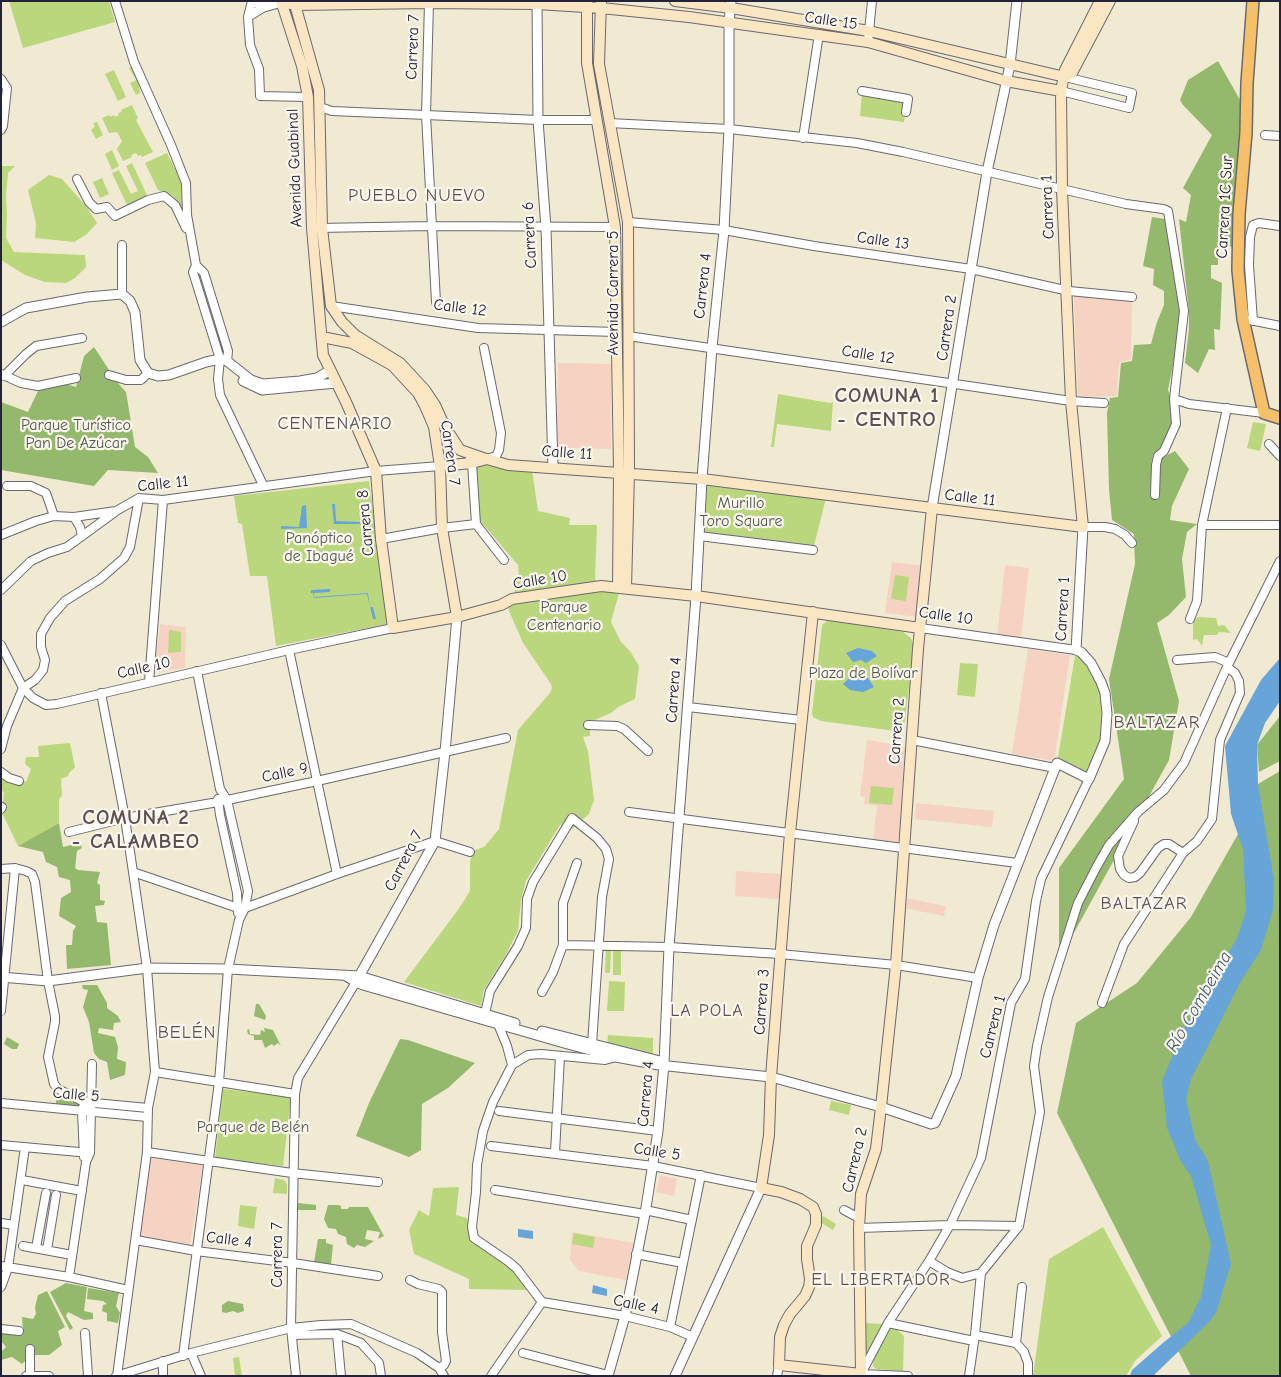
<!DOCTYPE html>
<meta charset="utf-8">
<style>
body{margin:0}
#map{position:relative;width:1281px;height:1377px;overflow:hidden;background:#f1ead2;font-family:"Comic Neue",sans-serif}
canvas{display:block}
.frame{position:absolute;inset:0;border:2px solid #22223b;pointer-events:none}
</style>
<div id="map">
<canvas width="1281" height="1377"></canvas>
<div class="frame"></div>
</div>
<script>
const ctx = document.querySelector('canvas').getContext('2d');
ctx.lineJoin = 'round';
function fillPath(path, color) {
  ctx.fillStyle = color;
  ctx.fill(path, 'evenodd');
}
function toPath(rows) {
  const path = new Path2D();
  for (const r of rows) {
    path.moveTo(r[0], r[1]);
    for (let i = 2; i < r.length; i += 2) path.lineTo(r[i], r[i + 1]);
  }
  return path;
}
function stroke(path, color, width, dash) {
  ctx.strokeStyle = color;
  ctx.lineWidth = width;
  ctx.lineCap = dash ? 'butt' : 'round';
  ctx.setLineDash(dash || []);
  ctx.stroke(path);
}
function write(font, color, halo, rows, align = 'center') {
  ctx.font = font + ' "Comic Neue",sans-serif';
  ctx.lineWidth = 4.5;
  ctx.setLineDash([]);
  ctx.textBaseline = 'middle';
  ctx.strokeStyle = halo;
  ctx.fillStyle = color;
  for (const [text, x, y, turn = 0] of rows) {
    ctx.save();
    ctx.translate(x, y);
    ctx.rotate((+turn || 0) * Math.PI / 180);
    ctx.textAlign = isNaN(turn) ? turn : align;
    if (halo) ctx.strokeText(text, 0, 0);
    ctx.fillText(text, 0, 0);
    ctx.restore();
  }
}
fillPath(toPath([
 [1074,295,1132,300,1131,360,1119,362,1117,396,1078,397],
 [558,363,611,364,611,449,557,448],
 [892,562,925,566,918,617,885,613],
 [1005,565,1029,568,1021,638,997,635],
 [160,624,186,627,185,668,154,672],
 [1028,649,1070,655,1054,761,1012,754],
 [867,740,903,746,905,748,898,844,873,841,877,806,864,804,865,797,860,796],
 [916,803,994,811,992,827,915,819],
 [736,871,782,874,780,899,735,896],
 [905,898,946,906,944,916,904,908],
 [149,1158,203,1165,190,1244,140,1237],
 [660,1175,677,1179,674,1196,656,1192],
 [572,1232,634,1243,626,1280,579,1271,570,1260]
]), '#f6d2c3');
fillPath(toPath([
 [9,1,109,1,115,22,23,48],
 [132,66,139,82,140,93,136,95,130,83,136,80,129,68],
 [114,70,126,97,118,101,105,74],
 [862,92,907,100,904,122,860,116],
 [132,105,138,118,136,120,153,152,142,157,141,155,138,156,136,153,131,155,132,157,123,161,117,149,122,141,117,132,109,133,102,118,109,115,110,117,114,115,115,117,119,115,118,113,122,112,121,110],
 [97,122,103,135,96,139,91,130,95,126,93,123],
 [112,150,119,166,112,170,105,154],
 [167,153,181,181,182,213,173,196,158,190,145,163],
 [132,163,147,195,127,205,112,173,119,170,131,194,138,191,126,166],
 [2,166,15,166,8,173,6,195,7,215,6,238,14,252,85,255,86,267,75,278,66,283,45,282,25,275,1,260],
 [49,175,62,179,86,206,97,223,87,234,74,242,35,238,36,223,28,190],
 [102,178,109,194,100,198,93,182],
 [778,394,830,403,833,402,831,431,777,424,774,447,771,447],
 [1253,422,1266,424,1260,451,1247,448],
 [472,463,508,465,532,470,538,511,570,518,569,525,597,525,595,579,601,586,619,593,611,622,621,642,630,651,639,666,635,699,618,707,611,713,590,722,590,736,583,737,588,751,594,800,589,814,572,829,560,825,526,881,521,900,518,931,504,958,484,990,481,1006,404,982,460,907,470,891,470,861,475,850,484,847,499,829,518,730,550,693,552,688,551,684,523,643,509,611,508,605,512,599,519,576,518,565,477,517],
 [702,479,827,494,813,550,699,536],
 [369,481,389,621,388,624,276,646,267,576,250,576,242,524,238,523,234,496],
 [895,575,909,577,906,601,891,599],
 [1198,617,1216,618,1218,626,1224,625,1231,633,1219,632,1217,635,1204,635,1202,646,1197,639,1193,640,1193,620],
 [834,620,903,632,911,638,914,646,905,720,903,728,895,731,821,721,813,717,812,713,822,625,827,621],
 [169,630,181,632,181,652,168,653],
 [1076,650,1096,671,1108,724,1089,779,1057,763],
 [960,663,978,664,975,697,957,695],
 [70,743,75,767,69,773,68,776,61,779,62,796,59,799,59,823,18,846,2,813,4,793,1,789,1,771,3,768,26,782,31,769,25,764,26,757,39,757,38,746],
 [871,786,894,788,892,805,869,803],
 [613,948,621,949,621,975,613,975],
 [606,950,611,950,610,973,605,973],
 [609,981,625,982,624,1011,607,1011],
 [608,1035,653,1038,653,1056,607,1046],
 [223,1089,291,1097,283,1166,215,1158],
 [831,1101,851,1105,849,1115,829,1110],
 [275,1178,284,1180,287,1184,287,1194,273,1193],
 [459,1187,456,1215,467,1218,472,1241,507,1263,528,1290,469,1289,469,1279,414,1254,409,1230,419,1210,429,1216,433,1188],
 [240,1205,257,1207,254,1229,238,1226],
 [823,1216,836,1224,833,1230,820,1222],
 [1103,1227,1162,1336,1135,1361,1126,1376,1033,1376,1049,1259],
 [574,1233,595,1237,593,1248,572,1244],
 [865,1323,883,1324,864,1363],
 [891,1325,904,1336,903,1371,876,1369,873,1366,873,1360,886,1328],
 [239,1357,242,1376,235,1376,233,1358]
]), '#bbd77d');
fillPath(toPath([
 [1218,61,1244,107,1233,247,1218,244,1218,265,1211,265,1211,278,1222,283,1220,330,1214,329,1215,350,1209,349,1198,373,1185,363,1189,329,1189,312,1179,219,1186,222,1191,195,1183,188,1212,135,1183,105,1180,100,1188,80],
 [1152,217,1165,219,1180,314,1175,356,1168,390,1172,400,1173,423,1162,446,1153,455,1151,464,1175,451,1189,469,1172,506,1170,520,1197,524,1187,532,1182,559,1186,597,1169,615,1157,623,1179,701,1169,760,1059,960,1059,868,1124,779,1109,679,1135,564,1134,534,1112,520,1109,489,1107,413,1110,398,1118,397,1121,363,1132,361,1134,345,1151,344,1157,322,1164,305,1164,291,1153,285,1154,269,1143,266],
 [94,347,117,382,126,392,135,447,148,457,158,473,108,470,94,486,1,470,1,402,28,412,38,391,66,384,76,387,84,356],
 [1280,716,1280,761,1259,772,1257,745],
 [1280,771,1280,1376,1191,1376,1057,1113,1076,1023,1137,983,1191,917,1238,834,1258,784],
 [59,823,63,847,80,843,82,848,77,851,75,868,78,870,100,872,97,883,100,885,100,900,105,901,104,905,95,906,97,922,107,923,111,965,67,969,66,945,72,945,73,931,76,926,59,916,61,898,71,892,70,880,59,877,57,867,46,862,43,852,18,846],
 [82,985,97,985,107,1003,107,1008,118,1016,121,1022,114,1023,113,1030,99,1028,98,1033,115,1037,118,1047,117,1059,126,1062,125,1075,110,1080,107,1062,99,1059,94,1053,89,1022,83,1007,88,990,83,989],
 [256,1004,259,1004,266,1016,265,1020,254,1016],
 [264,1028,273,1030,281,1046,278,1043,274,1046,272,1044,265,1048,262,1040,254,1040,254,1036,248,1034,247,1030,249,1029,250,1034,260,1035,261,1030,265,1032],
 [7,1037,19,1044,17,1049,12,1049,4,1044],
 [400,1039,408,1040,475,1063,448,1088,422,1104,421,1150,409,1157,356,1136,369,1103],
 [59,1091,82,1103,82,1106,56,1106,56,1098],
 [298,1203,316,1205,316,1210,298,1210],
 [328,1205,339,1205,341,1206,341,1209,348,1209,349,1207,368,1207,384,1236,378,1239,380,1232,367,1230,365,1239,374,1241,365,1247,357,1245,354,1248,347,1244,346,1237,338,1234,336,1229,328,1228,324,1219],
 [318,1239,326,1239,326,1243,333,1245,331,1264,314,1262],
 [66,1283,87,1287,84,1311,93,1313,93,1319,84,1320,68,1312,66,1316,73,1328,70,1330,50,1292],
 [88,1288,119,1293,116,1306,120,1313,118,1323,107,1321,107,1313,102,1311,103,1305,107,1304,103,1301,87,1299],
 [47,1291,65,1327,58,1331,62,1345,49,1355,31,1355,22,1364,12,1357,1,1360,1,1352,6,1347,1,1341,1,1332,21,1335,23,1330,22,1317,33,1319,36,1314,35,1307,38,1295],
 [228,1301,243,1304,244,1311,238,1313,233,1311,226,1313,222,1312,222,1305]
]), '#94b86c');
fillPath(toPath([
 [332,504,335,504,336,521,360,522,361,524,334,524],
 [306,505,307,528,281,529,281,526,299,527,302,506],
 [330,589,330,592,314,593,314,597,368,593,370,607,373,607,376,619,373,619,367,594,314,598,313,593,311,593,311,590],
 [858,648,872,651,877,656,866,663,861,660,853,662,846,653],
 [1280,658,1280,701,1265,723,1257,745,1258,784,1274,880,1273,909,1261,950,1241,981,1191,1079,1186,1099,1195,1140,1208,1161,1231,1264,1216,1313,1209,1322,1153,1376,1130,1376,1132,1370,1164,1342,1188,1323,1201,1297,1211,1245,1191,1176,1180,1160,1167,1128,1162,1081,1186,1024,1237,938,1246,911,1243,849,1231,814,1225,746,1261,680],
 [853,675,859,678,866,675,874,687,863,692,850,690,843,684],
 [518,1229,533,1231,533,1239,518,1237],
 [593,1285,607,1289,607,1296,592,1293]
]), '#67a4d8');
const minor = toPath([
 [115,1,134,62,171,145,186,183,187,215,196,265,193,272,220,359,218,379,220,395,263,485],
 [252,1,248,17,250,45,259,69,260,96,308,97],
 [429,3,426,115,436,302],
 [248,17,264,7],
 [868,42,872,1],
 [1,79,7,88,3,126,1,130],
 [862,91,908,99,906,112],
 [1061,91,1129,108,1132,93,1065,77],
 [320,107,332,111,426,115,538,120,596,120],
 [609,123,729,129,857,143,903,152,1126,204,1163,209,1168,211,1184,311,1174,399,1176,424,1164,451,1158,456,1156,465,1155,495],
 [1265,135,1280,136],
 [803,138,819,34],
 [77,179,89,202,96,209,107,207,115,216,148,200,164,196,175,205,186,228],
 [628,222,724,230,814,246,971,269,1069,291,1132,297],
 [317,228,433,226,615,227],
 [196,265,204,273,228,351,227,361],
 [122,294,122,245],
 [331,306,478,328,617,332],
 [1250,320,1280,326],
 [1253,321,1249,265,1250,237,1253,225,1259,223,1280,226],
 [628,336,1071,401,1104,403],
 [484,348,501,433,499,450,496,456,487,459],
 [1,374,21,383,38,386,76,378],
 [109,375,126,380,141,380,148,373],
 [4,376,26,354,36,346,82,338],
 [1174,399,1189,404,1264,413],
 [1269,444,1280,456],
 [470,459,472,463,476,524,504,560],
 [7,486,31,486,46,493,54,516],
 [74,517,80,527,82,536],
 [1202,525,1280,525],
 [1083,527,1105,527,1115,529,1125,535,1132,543],
 [1,535,36,521,54,516,74,517,116,511,139,498,163,500,376,471,440,466],
 [699,536,813,550],
 [381,539,442,528,476,524],
 [1,590,31,561,48,553,67,547,115,512],
 [1190,619,1197,601,1202,525,1227,408],
 [920,628,1076,650],
 [1,645,23,688,33,698,46,705,57,704,289,650,393,628],
 [289,650,337,874],
 [1177,660,1215,657,1229,663],
 [149,682,163,500],
 [101,693,125,818,133,872,147,968,155,1072,148,1108,147,1152,117,1376],
 [688,707,801,720],
 [588,725,617,726,624,729,648,751],
 [912,740,1055,768],
 [1,749,7,726,23,688,35,680,43,670,45,660,41,647,41,634,50,618,65,601,100,579,124,558,130,547,139,498],
 [1,772,9,778,19,781],
 [218,799,220,815,237,893,238,913],
 [1,809,2,807],
 [629,812,1017,863],
 [1134,821,1118,856,1120,869,1124,875,1129,878,1135,877,1140,873,1158,848,1164,844,1169,844,1183,853],
 [69,832,125,818,218,802,317,781,506,738],
 [1,869,15,868,26,871,32,874,35,882,48,981,55,1016,55,1022,48,1057,54,1084,58,1089,84,1102,148,1108],
 [133,872,238,908,245,908,337,874,435,841,470,852],
 [563,945,669,947,780,954,896,965,978,978],
 [542,992,553,972,563,945,563,903,577,863],
 [1102,1003,1124,944,1183,853,1197,841,1212,819,1220,740,1240,693,1239,681,1235,673,1227,667],
 [1,1011,15,868],
 [512,1065,528,1055,541,1054,605,1060,616,1057],
 [155,1072,295,1094],
 [1,1103,147,1117],
 [83,1107,82,1111,84,1157],
 [499,1111,658,1131],
 [1,1145,90,1153],
 [491,1146,653,1166,761,1188],
 [147,1152,292,1173,378,1182],
 [555,1153,560,1056],
 [22,1180,82,1191],
 [495,1190,645,1214],
 [645,1210,692,1220],
 [844,1210,859,1218],
 [1,1223,14,1225],
 [859,1228,950,1225,1019,1226],
 [136,1240,196,1251,293,1263,378,1276],
 [23,1246,72,1255],
 [36,1248,46,1193],
 [47,1250,56,1195],
 [636,1254,683,1263],
 [929,1261,947,1272,962,1278,981,1273],
 [1,1266,69,1277,128,1290],
 [981,1273,1019,1226,1040,1112,1034,1066,1037,1046,1048,997,1078,903,1096,868,1109,845,1138,812,1164,790,1184,763,1227,667,1280,561],
 [69,1277,86,1162,90,1153,92,1064],
 [410,1280,418,1284,439,1289,442,1292,442,1332,446,1361,444,1365,439,1368],
 [1,1287,8,1268,25,1147],
 [542,1302,517,1269,509,1262,474,1238,472,1227,476,1192,477,1165,483,1131,493,1102,512,1065,507,1046,498,1024,485,1014,490,991,518,946,526,928,527,899,533,882,572,818,597,838,606,849,609,859,602,897,592,1044],
 [542,1302,625,1316,670,1327,693,1337],
 [888,1323,974,1341],
 [670,1327,701,1175],
 [1,1329,19,1331],
 [85,1333,88,1376],
 [337,1334,341,1376],
 [292,1335,337,1334,361,1343,379,1363,381,1376],
 [975,1335,1016,1343,1024,1352,1028,1363,1028,1376],
 [1016,1343,1022,1287],
 [30,1349,30,1375],
 [191,1353,201,1376],
 [523,1353,608,1375],
 [183,1356,219,1082,228,969,239,920,245,908,248,891,227,800,220,789,197,671],
 [163,1361,163,1376],
 [26,1376,49,1376],
 [116,1376,191,1353,291,1328,321,1325,351,1324,417,1353,439,1368,444,1376],
 [296,1376,291,1328,295,1094,298,1078,356,982],
 [491,1376,542,1302],
 [777,1376,779,1365],
 [908,1376,861,1374,888,1323,929,1261,950,1225,981,1158,1011,1003,1025,979,1036,901,1041,879,1089,779],
 [969,1376,975,1335,981,1273]
]);
const tertiary = toPath([
 [253,1,264,7,282,2],
 [537,1,538,120,546,228,553,467],
 [1,322,26,308,87,297,122,294,130,301,135,312,140,360,148,373,158,376,169,375,206,362,220,359,227,361,251,380,263,384,300,381,317,378,329,371],
 [243,381,262,390,336,383],
 [932,508,987,172,1010,65,1017,1],
 [346,976,356,982,363,985,564,1043,616,1057,659,1065,771,1077,881,1107,931,1124,935,1123,956,1076,978,978,994,925,1057,763,1089,779,1105,741,1107,714,1105,693,1101,682,1091,663,1081,652,1076,650,1083,527],
 [1,977,48,981,147,968,228,969,359,976,515,1023],
 [357,980,435,841,445,752,457,617],
 [542,1031,660,1061],
 [608,1376,625,1316,645,1214,658,1131,664,1064,669,947,696,596,702,479,712,348,724,230,729,129,729,23,731,1],
 [675,1376,761,1188]
]);
const secondary = toPath([
 [281,1,302,66,308,97,312,228,323,355,346,402,376,471,381,539,393,628,457,617,501,605,512,599,601,586,696,596,920,628],
 [294,1,319,90,322,228,331,306,342,322,355,335,400,363,425,390,435,405,445,427,460,450,486,459],
 [587,1,587,63,615,227,619,472,618,587],
 [675,1,731,8,869,31,1065,77],
 [282,2,295,5,429,3,537,4,601,8,689,17,868,42,1006,81,1061,91],
 [601,2,599,64,628,222,629,473,626,588],
 [1065,77,1072,73,1110,1],
 [322,337,352,343,392,365,418,393,425,406,434,427,440,466,442,528,457,617],
 [440,466,472,463,487,459,508,465,702,479,1083,527,1071,401,1062,189,1061,91,1065,70,1100,1],
 [813,612,790,833,771,1077,769,1135,761,1188,781,1192,800,1199,813,1207,816,1214,816,1225,807,1246,807,1259,810,1279,809,1287,805,1296,790,1314,784,1325,780,1337,779,1365,861,1374,859,1228,861,1194,876,1149,881,1107,896,965,918,649,932,508]
]);
const primary = toPath([
 [1253,1,1247,83,1246,133,1239,214,1238,270,1243,319,1264,413,1280,418]
]);
stroke(minor, '#6a6870', 10);
stroke(tertiary, '#6a6870', 11);
stroke(secondary, '#6a6870', 12);
stroke(primary, '#6a6870', 14);
stroke(minor, '#fff', 8);
stroke(tertiary, '#fff', 9);
stroke(secondary, '#fbe6c4', 10);
stroke(primary, '#f6c06b', 11);
write('16px', '#22223b', '#fbf7ec', [
 ["Calle 15",831,21,8],
 ["Carrera 7",413,47,-88],
 ["Avenida Guabinal",295,168,-92],
 ["Carrera 1",1048,207,-92],
 ["Carrera 1C Sur",1225,207,-87],
 ["Carrera 6",530,235,-93],
 ["Calle 13",883,241,8],
 ["Carrera 4",703,286,-84],
 ["Avenida Carrera 5",613,293,-90],
 ["Calle 12",460,308,7],
 ["Carrera 2",947,328,-82],
 ["Calle 12",868,355,9],
 ["Carrera 7",450,453,82],
 ["Calle 11",567,453,4],
 ["Calle 11",163,484,-6],
 ["Calle 11",970,498,7],
 ["Carrera 8",366,523,-95],
 ["Calle 10",540,580,-9],
 ["Carrera 1",1063,609,-87],
 ["Calle 10",946,616,8],
 ["Calle 10",144,668,-13],
 ["Carrera 4",674,690,-86],
 ["Carrera 2",897,731,-86],
 ["Calle 9",285,773,-12],
 ["Carrera 7",404,861,-63],
 ["Carrera 3",762,1002,-86],
 ["Carrera 1",993,1027,-76],
 ["Carrera 4",646,1094,-85],
 ["Calle 5",76,1095,5],
 ["Calle 5",657,1152,9],
 ["Carrera 2",855,1160,-77],
 ["Calle 4",229,1240,7],
 ["Carrera 7",277,1255,-90],
 ["Calle 4",636,1305,12]
]);
write('16px', '#50584f', '#fbf7ec', [
 ["Parque Turístico",76,425],
 ["Pan De Azúcar",76,443],
 ["Murillo",741,503],
 ["Toro Square",741,521],
 ["Panóptico",319,538],
 ["de Ibagué",319,556],
 ["Parque",564,607],
 ["Centenario",564,625],
 ["Plaza de Bolívar",863,673],
 ["Parque de Belén",253,1127]
]);
ctx.letterSpacing = '1px';
write('18px', '#5c5054', '#fbf7ec', [
 ["PUEBLO NUEVO",417,196],
 ["CENTENARIO",335,424],
 ["BALTAZAR",1157,723],
 ["BALTAZAR",1144,904],
 ["LA POLA",707,1011],
 ["BELÉN",187,1033],
 ["EL LIBERTADOR",881,1280]
]);
ctx.letterSpacing = '0px';
write('italic 18px', '#3e567a', '#fbf7ec', [
 ["Río Combeima",1199,1002,-60]
]);
ctx.letterSpacing = '1px';
write('bold 21px', '#5c5054', '#fbf7ec', [
 ["COMUNA 1",887,396],
 ["- CENTRO",887,420],
 ["COMUNA 2",136,818],
 ["- CALAMBEO",136,842]
]);
ctx.letterSpacing = '0px';
</script>
